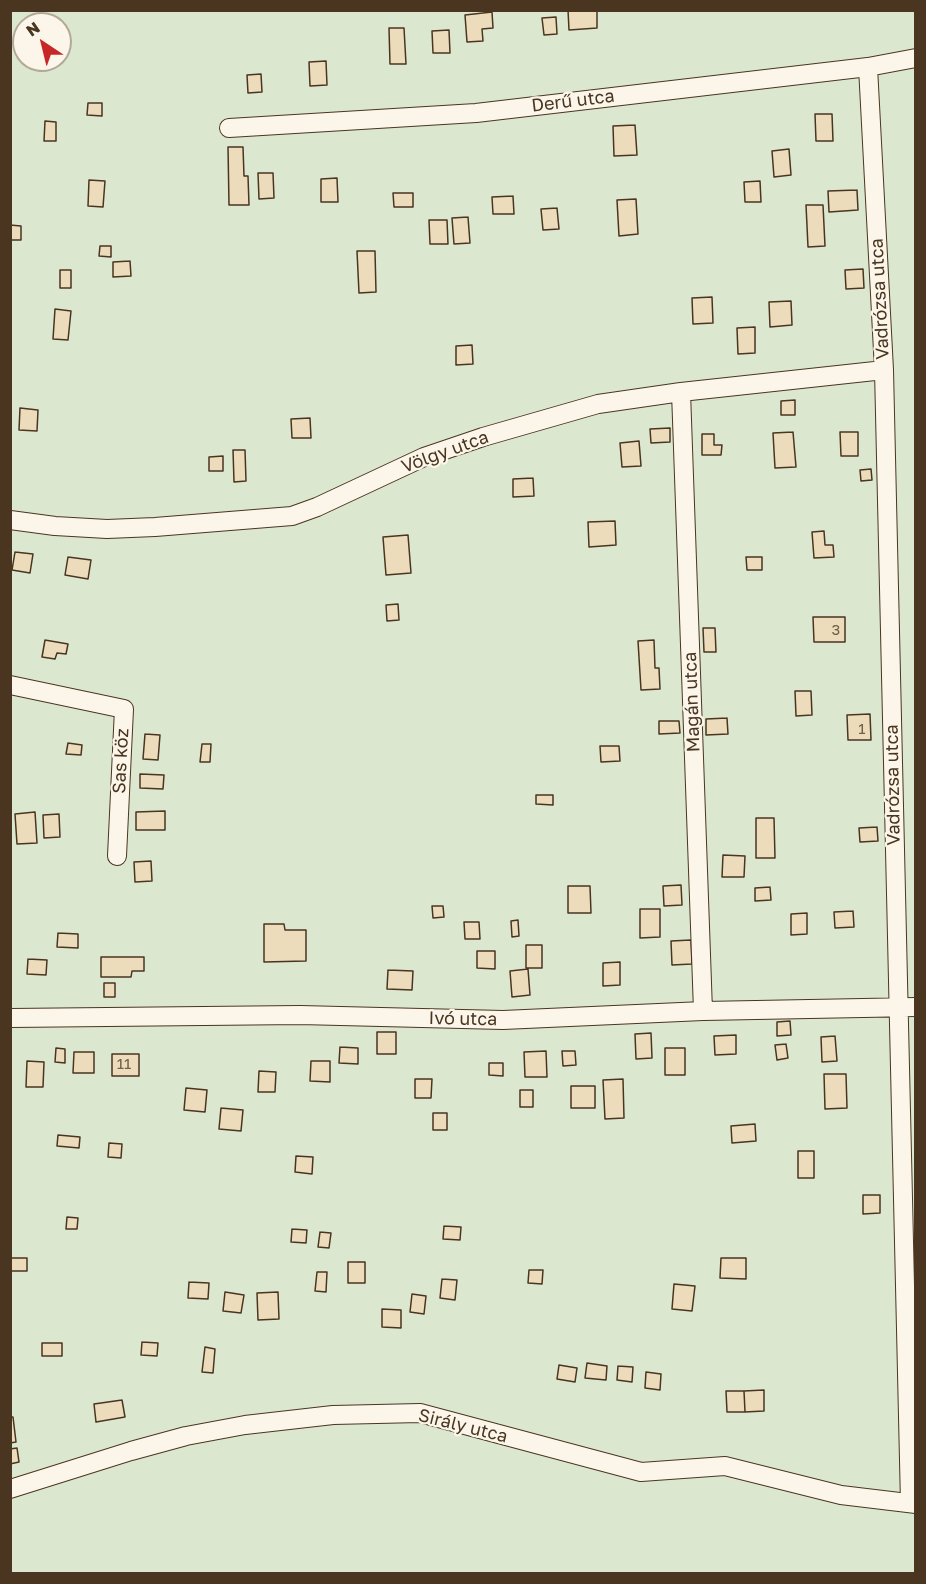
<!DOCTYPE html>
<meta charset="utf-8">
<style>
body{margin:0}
#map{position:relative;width:926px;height:1584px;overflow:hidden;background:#fbf6e9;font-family:"Golos Text",sans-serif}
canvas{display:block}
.frame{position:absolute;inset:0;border:12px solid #4a3520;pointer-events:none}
.north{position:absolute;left:12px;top:12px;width:60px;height:60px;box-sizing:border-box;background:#fbf6e9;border:2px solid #b4a999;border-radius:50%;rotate:325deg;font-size:16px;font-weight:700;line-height:24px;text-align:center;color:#4a3520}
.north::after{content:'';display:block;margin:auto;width:21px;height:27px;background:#c62828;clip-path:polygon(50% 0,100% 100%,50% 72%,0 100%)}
</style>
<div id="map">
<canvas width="926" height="1584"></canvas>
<div class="frame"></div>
<div class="north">N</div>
</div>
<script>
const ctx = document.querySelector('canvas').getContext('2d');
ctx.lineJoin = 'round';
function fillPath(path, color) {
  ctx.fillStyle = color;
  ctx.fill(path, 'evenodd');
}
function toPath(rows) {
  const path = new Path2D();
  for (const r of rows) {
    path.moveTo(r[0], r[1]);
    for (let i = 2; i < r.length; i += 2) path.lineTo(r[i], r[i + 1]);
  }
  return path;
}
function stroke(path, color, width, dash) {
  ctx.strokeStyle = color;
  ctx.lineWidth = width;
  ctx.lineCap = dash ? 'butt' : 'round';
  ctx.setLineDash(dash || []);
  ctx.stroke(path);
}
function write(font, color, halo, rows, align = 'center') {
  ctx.font = font + ' "Golos Text",sans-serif';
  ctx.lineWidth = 4.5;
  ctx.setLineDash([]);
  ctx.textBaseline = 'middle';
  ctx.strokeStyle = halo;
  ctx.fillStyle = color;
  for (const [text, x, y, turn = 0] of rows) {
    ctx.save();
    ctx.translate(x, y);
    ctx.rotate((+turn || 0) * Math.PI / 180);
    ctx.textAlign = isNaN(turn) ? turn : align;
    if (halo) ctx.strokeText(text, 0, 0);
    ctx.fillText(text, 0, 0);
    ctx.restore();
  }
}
const green = toPath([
 [11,11,915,11,915,1573,11,1574,11,11],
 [24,24,60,24,60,60,24,60,24,24]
]);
fillPath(green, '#dce7d0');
stroke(green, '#887966', 1.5);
const building = toPath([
 [568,10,597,10,597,28,569,30,568,10],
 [492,12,493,28,482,29,483,41,467,42,465,15,492,12],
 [556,17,557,34,544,35,542,18,556,17],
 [389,28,404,28,406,64,390,64,389,28],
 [449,30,450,53,433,53,432,31,449,30],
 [326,61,327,85,310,86,309,62,326,61],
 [261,74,262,92,248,93,247,75,261,74],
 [88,103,102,103,102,116,87,115,88,103],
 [815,114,832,114,833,141,816,141,815,114],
 [45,121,56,122,56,141,44,141,45,121],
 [635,125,637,155,614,156,613,126,635,125],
 [228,147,243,147,244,176,248,176,249,205,229,205,228,147],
 [789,149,791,175,774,177,772,151,789,149],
 [258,173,273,173,274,198,259,199,258,173],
 [337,178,338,202,321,202,321,179,337,178],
 [89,180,105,181,103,207,88,206,89,180],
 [760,181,761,202,745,202,744,182,760,181],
 [857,190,858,210,829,212,828,191,857,190],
 [393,193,413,193,413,207,394,207,393,193],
 [513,196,514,214,493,214,492,197,513,196],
 [636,199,638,234,619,236,617,200,636,199],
 [806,205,823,205,825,246,808,247,806,205],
 [557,208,559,229,543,230,541,209,557,208],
 [468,217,470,243,454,244,452,218,468,217],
 [429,220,447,220,448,244,430,244,429,220],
 [10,225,21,226,21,240,10,240,10,225],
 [100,246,111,246,111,257,99,256,100,246],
 [357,251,375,251,376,292,359,293,357,251],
 [130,261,131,276,113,277,113,262,130,261],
 [863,269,864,288,846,289,845,270,863,269],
 [60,270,71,270,71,288,60,288,60,270],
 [712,297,713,323,693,324,692,298,712,297],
 [791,301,792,325,770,327,769,302,791,301],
 [55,309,71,311,68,340,53,339,55,309],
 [755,327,755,353,738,354,737,328,755,327],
 [472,345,473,364,456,365,456,346,472,345],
 [795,400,795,415,781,415,781,401,795,400],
 [20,408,38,410,37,431,19,430,20,408],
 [310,418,311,438,292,438,291,419,310,418],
 [670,428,670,442,651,443,650,429,670,428],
 [793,432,796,467,775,468,773,433,793,432],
 [840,432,858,432,858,456,841,456,840,432],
 [702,434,714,434,714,445,722,445,721,455,702,455,702,434],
 [639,441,641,466,622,467,620,443,639,441],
 [233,450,245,450,246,481,234,482,233,450],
 [223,456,223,471,209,471,209,457,223,456],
 [871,469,872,480,861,481,860,470,871,469],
 [533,478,534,496,513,497,513,479,533,478],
 [615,521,616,545,589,547,588,522,615,521],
 [824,531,825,545,833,545,834,557,814,558,812,532,824,531],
 [408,535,411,573,386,575,383,537,408,535],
 [15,552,33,554,30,573,12,570,15,552],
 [68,557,91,560,88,579,65,575,68,557],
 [746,557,762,557,762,570,747,570,746,557],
 [398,604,399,620,387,621,386,605,398,604],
 [813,617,845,617,845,642,814,642,813,617],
 [703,628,715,628,716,652,704,652,703,628],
 [45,640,68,644,66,654,57,653,55,659,42,657,45,640],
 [654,640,655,668,659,668,660,689,641,690,638,641,654,640],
 [795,691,811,691,812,715,796,716,795,691],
 [870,714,871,740,848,740,847,715,870,714],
 [727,718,728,734,706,735,706,719,727,718],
 [659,721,679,721,680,733,659,734,659,721],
 [145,734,160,735,158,760,143,759,145,734],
 [68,743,82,745,81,755,66,754,68,743],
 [202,744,211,744,210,762,200,762,202,744],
 [600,746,619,746,620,761,601,762,600,746],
 [140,774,164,775,163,789,140,788,140,774],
 [536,795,553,795,553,805,536,804,536,795],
 [165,811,165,830,136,830,136,812,165,811],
 [35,812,37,843,17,844,15,814,35,812],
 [59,814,60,837,44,838,43,815,59,814],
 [756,818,774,818,775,858,756,858,756,818],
 [877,827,878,841,860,842,859,828,877,827],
 [723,855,745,856,744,877,722,877,723,855],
 [151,861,152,881,135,882,134,862,151,861],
 [681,885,682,905,664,906,663,886,681,885],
 [568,886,590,886,591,913,568,913,568,886],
 [770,887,771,900,755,901,755,888,770,887],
 [432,906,443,906,444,917,433,918,432,906],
 [640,909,660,909,660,937,640,938,640,909],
 [853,911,854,927,835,928,834,912,853,911],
 [807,913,807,934,791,935,791,914,807,913],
 [518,920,519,936,512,937,511,921,518,920],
 [464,922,479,922,480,939,465,939,464,922],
 [264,924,284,924,285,930,306,930,306,961,264,962,264,924],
 [58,933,78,934,78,948,57,947,58,933],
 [691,940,692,964,672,965,671,941,691,940],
 [526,945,542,945,542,968,526,968,526,945],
 [477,951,495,951,495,969,477,968,477,951],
 [101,957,144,957,144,971,132,971,131,977,101,977,101,957],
 [28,959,47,960,46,975,27,974,28,959],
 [620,962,620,985,603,986,603,963,620,962],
 [528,969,530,995,512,997,510,971,528,969],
 [388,970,413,971,412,990,387,989,388,970],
 [104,983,115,983,115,997,104,997,104,983],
 [790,1021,791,1035,777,1036,777,1022,790,1021],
 [377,1032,396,1032,396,1054,377,1054,377,1032],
 [651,1033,652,1058,636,1059,635,1034,651,1033],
 [736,1035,736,1054,715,1055,714,1036,736,1035],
 [835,1036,837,1061,822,1062,821,1037,835,1036],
 [786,1044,788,1058,777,1060,775,1045,786,1044],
 [340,1047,358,1048,358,1064,339,1063,340,1047],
 [56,1048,65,1049,65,1063,55,1062,56,1048],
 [665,1048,685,1048,685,1075,665,1075,665,1048],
 [546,1051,547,1077,525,1077,524,1052,546,1051],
 [562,1051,575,1051,576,1065,563,1066,562,1051],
 [74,1052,94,1052,94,1073,73,1073,74,1052],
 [112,1054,139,1054,139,1076,112,1076,112,1054],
 [27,1061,44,1062,43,1087,26,1087,27,1061],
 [311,1061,330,1061,330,1082,310,1081,311,1061],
 [489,1063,503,1063,503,1076,489,1075,489,1063],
 [259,1071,276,1072,275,1092,258,1092,259,1071],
 [824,1074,846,1074,847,1108,825,1109,824,1074],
 [415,1079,432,1079,431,1098,415,1098,415,1079],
 [623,1079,624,1118,605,1119,603,1080,623,1079],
 [571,1086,595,1086,595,1108,571,1108,571,1086],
 [186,1088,207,1090,205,1112,184,1110,186,1088],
 [520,1090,533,1090,533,1107,520,1107,520,1090],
 [221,1108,243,1110,241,1131,219,1129,221,1108],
 [433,1113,447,1113,447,1130,433,1130,433,1113],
 [755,1124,756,1141,732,1143,731,1126,755,1124],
 [58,1135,80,1137,79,1148,57,1146,58,1135],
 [109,1143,122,1144,121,1158,108,1157,109,1143],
 [798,1151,814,1151,814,1178,798,1178,798,1151],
 [296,1156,313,1157,312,1174,295,1172,296,1156],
 [863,1195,880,1195,880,1213,863,1214,863,1195],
 [67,1217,78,1218,77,1229,66,1229,67,1217],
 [444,1226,461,1227,460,1240,443,1239,444,1226],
 [292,1229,307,1230,306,1243,291,1242,292,1229],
 [320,1232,331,1233,329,1248,318,1247,320,1232],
 [10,1258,27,1258,27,1271,10,1271,10,1258],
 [721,1258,746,1258,746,1279,720,1278,721,1258],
 [348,1262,365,1262,365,1283,348,1283,348,1262],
 [529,1270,543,1270,542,1284,528,1283,529,1270],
 [317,1272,327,1272,326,1292,315,1291,317,1272],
 [442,1279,457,1280,455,1300,440,1298,442,1279],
 [189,1282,209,1283,208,1299,188,1298,189,1282],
 [674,1284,695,1286,692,1311,672,1309,674,1284],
 [225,1292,244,1295,241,1313,223,1311,225,1292],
 [278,1292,279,1319,258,1320,257,1293,278,1292],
 [412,1294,426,1296,424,1314,410,1312,412,1294],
 [382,1309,401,1310,401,1328,382,1327,382,1309],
 [142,1342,158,1343,157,1356,141,1355,142,1342],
 [42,1343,62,1343,62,1356,42,1356,42,1343],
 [205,1347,215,1349,213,1373,202,1372,205,1347],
 [587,1363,607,1366,606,1380,585,1378,587,1363],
 [559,1365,577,1368,575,1382,557,1379,559,1365],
 [618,1366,633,1367,632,1382,617,1380,618,1366],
 [646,1372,661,1374,660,1390,645,1388,646,1372],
 [764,1390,764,1411,745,1412,744,1391,764,1390],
 [726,1391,744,1391,745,1412,727,1412,726,1391],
 [122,1400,125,1417,96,1422,94,1404,122,1400],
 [10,1417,13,1417,16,1442,10,1443,10,1417],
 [17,1448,19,1462,10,1464,10,1449,17,1448]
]);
fillPath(building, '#ecdcbc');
stroke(building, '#4a3520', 1.5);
const street = toPath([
 [868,67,884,370,910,1503],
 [229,128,476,113,868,67,916,58],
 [681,392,703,1011],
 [10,520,55,526,107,529,155,527,292,516,317,507,424,457,483,437,598,404,681,392,884,370],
 [10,685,124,709,117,856],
 [10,1018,300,1015,503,1020,703,1011,916,1007],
 [10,1489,131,1451,186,1436,245,1425,333,1415,420,1413,641,1472,725,1466,841,1495,916,1504]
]);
stroke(street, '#4a3520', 20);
stroke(street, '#fbf6e9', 18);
write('15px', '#725f47', null, [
 ["3",836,630],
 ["1",862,729],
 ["11",124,1064]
]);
write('18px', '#4a3520', '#fbf6e9', [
 ["Derű utca",573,101,-7],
 ["Vadrózsa utca",880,299,-93],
 ["Völgy utca",445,452,-20],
 ["Magán utca",692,702,-92],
 ["Sas köz",121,761,-87],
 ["Vadrózsa utca",893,785,-91],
 ["Ivó utca",463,1019,1],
 ["Sirály utca",463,1426,14]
]);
</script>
